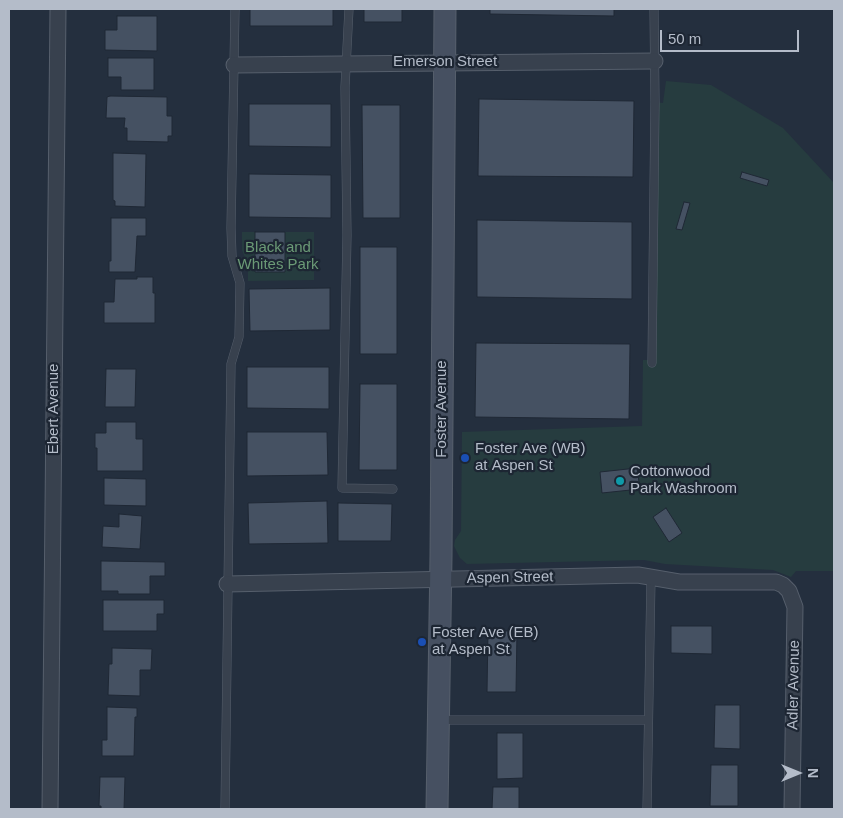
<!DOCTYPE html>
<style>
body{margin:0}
#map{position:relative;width:843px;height:818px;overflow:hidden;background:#242f3e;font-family:Arial,sans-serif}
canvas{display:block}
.frame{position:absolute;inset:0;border:10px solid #b4bcc9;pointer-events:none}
.north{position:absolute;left:773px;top:748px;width:50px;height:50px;-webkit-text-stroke:4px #1d2633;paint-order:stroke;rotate:90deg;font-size:14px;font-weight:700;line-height:20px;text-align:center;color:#b4bcc9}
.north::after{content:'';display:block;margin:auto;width:18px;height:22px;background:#b4bcc9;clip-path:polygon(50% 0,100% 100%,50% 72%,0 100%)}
.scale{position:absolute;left:660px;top:30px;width:139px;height:22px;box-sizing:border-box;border:2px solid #b4bcc9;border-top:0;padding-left:6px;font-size:15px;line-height:18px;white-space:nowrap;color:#b4bcc9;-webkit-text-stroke:4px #1d2633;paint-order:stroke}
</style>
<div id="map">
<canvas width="843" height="818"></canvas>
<div class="frame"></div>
<div class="north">N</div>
<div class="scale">50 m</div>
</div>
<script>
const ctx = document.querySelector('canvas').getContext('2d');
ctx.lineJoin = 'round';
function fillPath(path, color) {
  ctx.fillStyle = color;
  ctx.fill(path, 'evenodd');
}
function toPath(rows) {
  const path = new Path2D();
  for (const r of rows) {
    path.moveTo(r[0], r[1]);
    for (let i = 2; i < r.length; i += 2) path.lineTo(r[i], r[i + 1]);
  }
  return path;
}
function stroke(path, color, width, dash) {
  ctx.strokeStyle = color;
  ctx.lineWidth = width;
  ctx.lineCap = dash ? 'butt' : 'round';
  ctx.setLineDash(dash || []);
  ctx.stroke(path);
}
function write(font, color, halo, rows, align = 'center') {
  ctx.font = font + ' Arial,sans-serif';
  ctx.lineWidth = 4.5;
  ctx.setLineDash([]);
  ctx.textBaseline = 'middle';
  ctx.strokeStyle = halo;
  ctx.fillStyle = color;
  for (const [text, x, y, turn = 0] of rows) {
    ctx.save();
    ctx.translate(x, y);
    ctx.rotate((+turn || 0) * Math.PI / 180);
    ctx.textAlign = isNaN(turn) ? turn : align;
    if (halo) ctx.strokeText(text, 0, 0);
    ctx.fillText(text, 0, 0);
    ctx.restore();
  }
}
fillPath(toPath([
 [666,81,711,85,783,128,834,183,834,571,796,571,791,577,773,570,665,564,644,560,467,564,460,558,454,546,455,540,461,531,462,432,642,426,643,360,652,360,655,102,663,103],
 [242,232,314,232,314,280,248,281,248,265,242,250]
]), '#263c3f');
const building = toPath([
 [250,9,333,9,333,26,250,26,250,9],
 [364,9,402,9,402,22,364,22,364,9],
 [490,9,614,9,614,16,490,14,490,9],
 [117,16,157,16,157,51,105,50,105,30,117,30,117,16],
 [108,58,154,58,154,90,121,90,121,77,108,77,108,58],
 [110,96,167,97,167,116,172,116,172,136,168,136,168,142,127,141,127,128,124,128,125,118,106,118,107,97,110,96],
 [479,99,634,101,633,177,478,176,479,99],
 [249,104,331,104,331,147,249,146,249,104],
 [362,105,400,105,400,218,363,218,362,105],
 [113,153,146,154,145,207,115,206,115,201,113,200,113,153],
 [742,172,769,180,767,186,740,178,742,172],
 [249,174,331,175,331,218,249,217,249,174],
 [684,202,690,203,682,230,676,229,684,202],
 [111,218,146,218,146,236,137,236,135,272,109,272,109,261,111,261,111,218],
 [477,220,632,222,632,299,477,297,477,220],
 [255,232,285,232,285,272,255,272,255,232],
 [360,247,397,247,397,354,360,354,360,247],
 [137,277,153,277,153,293,155,293,155,323,104,323,104,302,114,302,115,279,137,279,137,277],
 [330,288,330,330,250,331,249,289,330,288],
 [476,343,630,344,629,419,475,417,476,343],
 [247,367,329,367,329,409,247,408,247,367],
 [106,369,136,369,135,407,105,407,106,369],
 [360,384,397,384,397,470,359,470,360,384],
 [106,422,136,422,136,439,143,439,143,471,97,471,97,448,95,448,95,433,106,433,106,422],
 [247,432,327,432,328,475,247,476,247,432],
 [637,468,640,489,602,493,600,472,637,468],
 [104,478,146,479,146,506,104,505,104,478],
 [327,501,328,543,249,544,248,503,327,501],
 [338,503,392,504,391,541,338,541,338,503],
 [666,508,682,533,669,542,653,517,666,508],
 [119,514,142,516,140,549,102,547,103,526,119,527,119,514],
 [101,561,165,562,165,576,150,576,150,594,118,594,118,591,101,591,101,561],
 [103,600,164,600,164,614,157,614,157,631,103,631,103,600],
 [671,626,712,626,712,654,671,653,671,626],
 [488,631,517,631,516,692,487,692,488,631],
 [112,648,152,649,151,670,140,670,140,696,108,695,109,664,112,664,112,648],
 [715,705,740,705,740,749,714,748,715,705],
 [107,707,137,708,137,717,135,717,134,756,102,756,102,740,107,740,107,707],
 [497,733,523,733,523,778,497,779,497,733],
 [711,765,738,765,738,806,710,806,711,765],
 [100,777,125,777,124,809,101,809,101,806,99,806,100,777],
 [493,787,519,787,519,809,492,809,493,787]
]);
fillPath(building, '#455162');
stroke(building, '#1f2835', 1);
const lane = toPath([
 [349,9,345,87,347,235,342,488,393,489],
 [652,363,655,102,654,9],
 [440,720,648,720],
 [225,809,231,364,239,337,240,283,232,256,231,228,235,9],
 [647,809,651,578]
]);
const street = toPath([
 [234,65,655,61],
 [227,584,638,575,679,582,776,582,783,585,789,591,795,607,792,809],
 [50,809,58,9]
]);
const secondary = toPath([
 [437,809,441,557,445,9]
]);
stroke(lane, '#565f6c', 9);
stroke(street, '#565f6c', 17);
stroke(secondary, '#565f6c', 23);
stroke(lane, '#38414e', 8);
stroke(street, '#38414e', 15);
stroke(secondary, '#465061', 21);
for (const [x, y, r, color] of [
 [465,458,5,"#1a4fb4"],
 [620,481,5,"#0f9aa8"],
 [422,642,5,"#1a4fb4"]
]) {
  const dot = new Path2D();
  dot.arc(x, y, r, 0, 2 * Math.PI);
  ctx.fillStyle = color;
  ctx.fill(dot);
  stroke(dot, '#1d2633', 2);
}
write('15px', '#b4bcc9', '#1d2633', [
 ["Emerson Street",445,62],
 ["Ebert Avenue",54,409,-90],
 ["Foster Avenue",442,409,-90],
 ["Aspen Street",510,578,-1],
 ["Adler Avenue",794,685,-89]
]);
write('15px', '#6b9a76', '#1d2633', [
 ["Black and",278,248],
 ["Whites Park",278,265]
]);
write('15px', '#b4bcc9', '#1d2633', [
 ["Foster Ave (WB)",475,449],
 ["at Aspen St",475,466],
 ["Cottonwood",630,472],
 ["Park Washroom",630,489],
 ["Foster Ave (EB)",432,633],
 ["at Aspen St",432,650]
], 'left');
</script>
